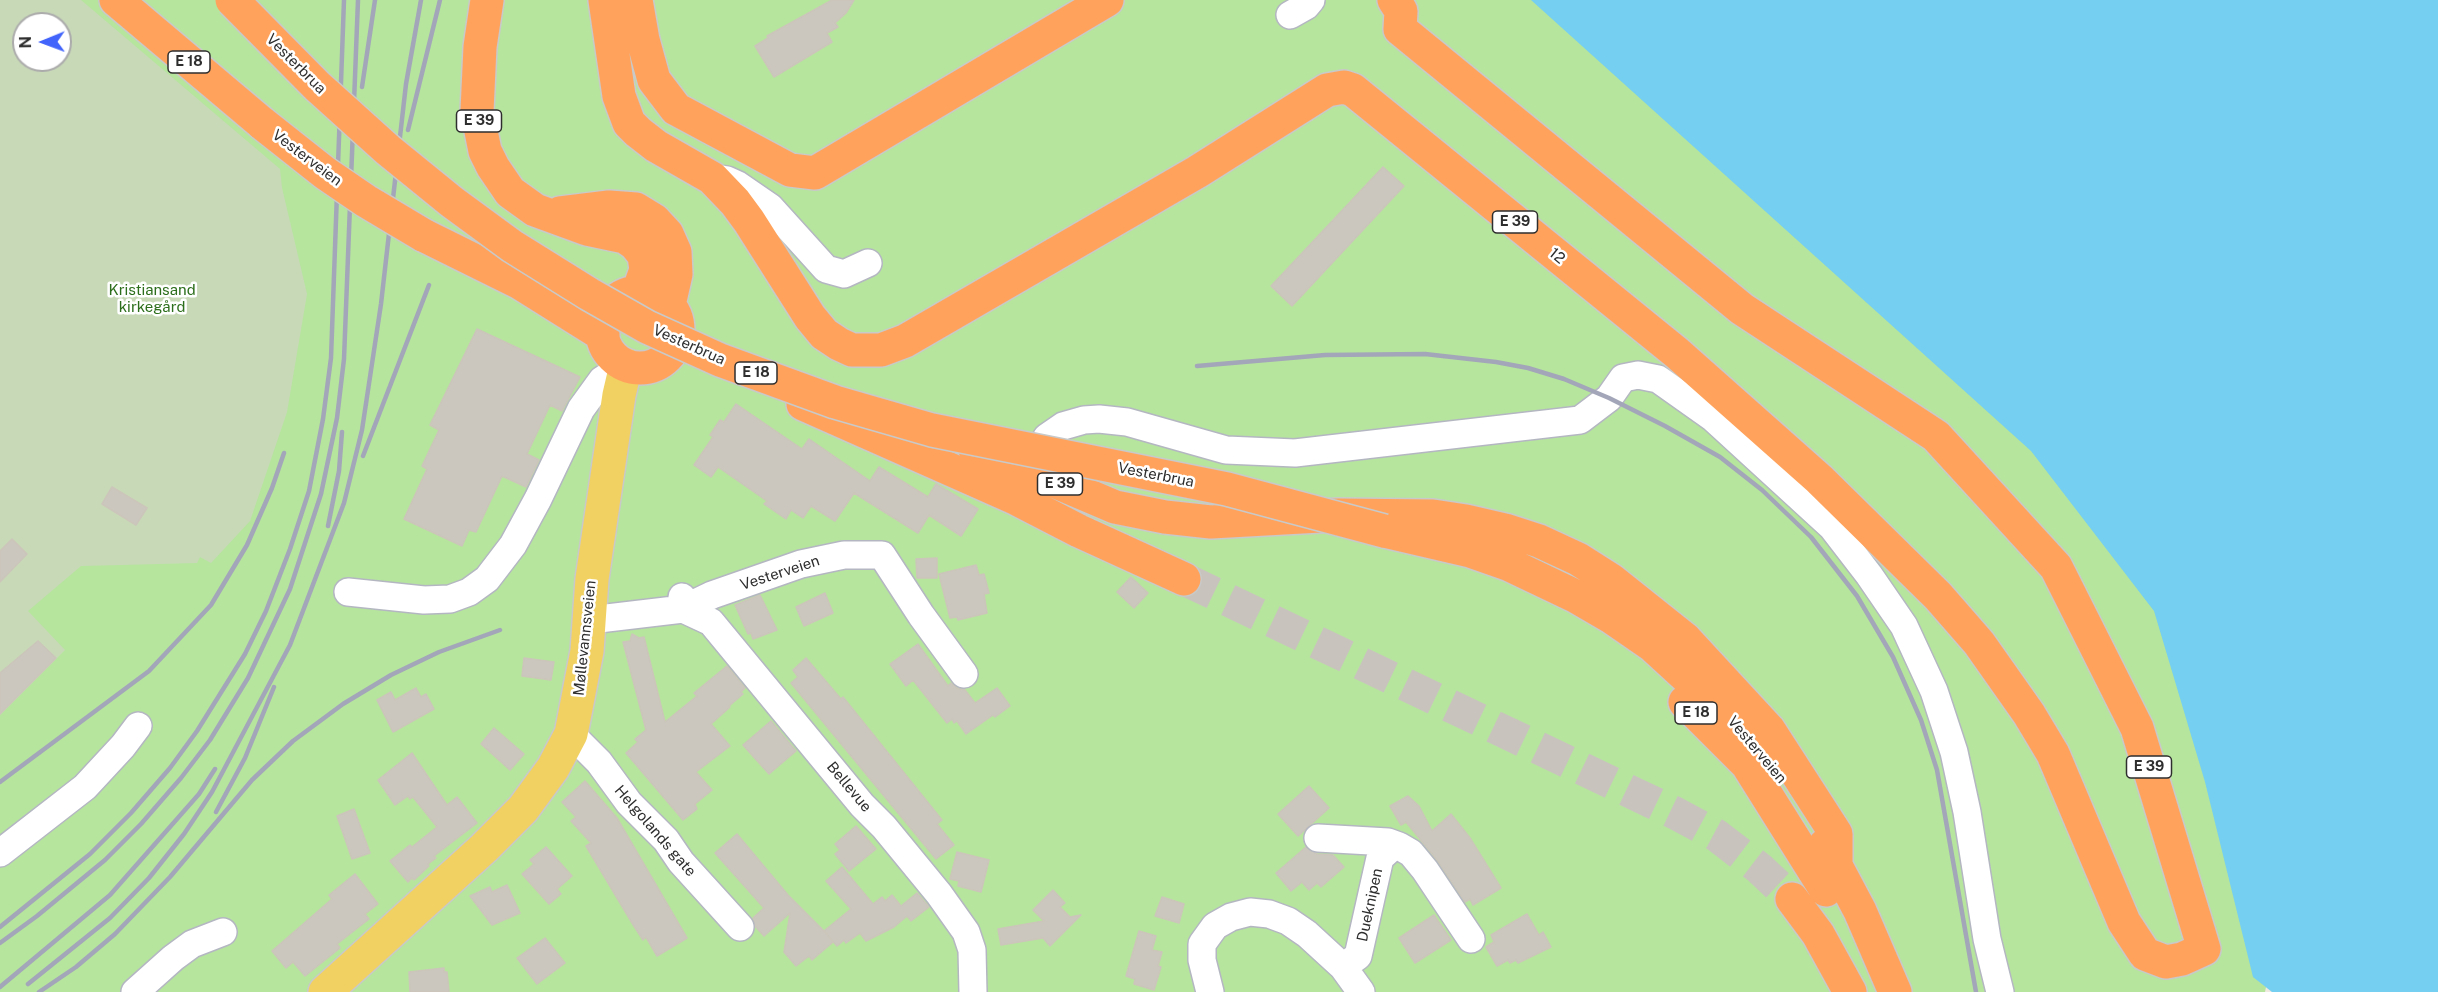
<!DOCTYPE html>
<meta charset="utf-8">
<style>
body{margin:0}
#map{position:relative;width:2438px;height:992px;overflow:hidden;background:#efe9e1;font-family:"Public Sans",sans-serif}
canvas{display:block}
.north{position:absolute;left:12px;top:12px;width:60px;height:60px;box-sizing:border-box;background:#fff;border:2px solid #ababab;border-radius:50%;rotate:269deg;font-size:16px;font-weight:700;line-height:24px;text-align:center;color:#2e2e2e}
.north::after{content:'';display:block;margin:auto;width:21px;height:27px;background:#4264fb;clip-path:polygon(50% 0,100% 100%,50% 72%,0 100%)}
</style>
<div id="map">
<canvas width="2438" height="992"></canvas>
<div class="north">N</div>
</div>
<script>
const ctx = document.querySelector('canvas').getContext('2d');
ctx.lineJoin = 'round';
function fillPath(path, color) {
  ctx.fillStyle = color;
  ctx.fill(path, 'evenodd');
}
function toPath(rows) {
  const path = new Path2D();
  for (const r of rows) {
    if (r.length === 3) {
      path.moveTo(r[0] + r[2], r[1]);
      path.arc(r[0], r[1], r[2], 0, 2 * Math.PI);
      continue;
    }
    path.moveTo(r[0], r[1]);
    for (let i = 2; i < r.length; i += 2) path.lineTo(r[i], r[i + 1]);
  }
  return path;
}
function stroke(path, color, width, dash) {
  ctx.strokeStyle = color;
  ctx.lineWidth = width;
  ctx.lineCap = dash ? 'butt' : 'round';
  ctx.setLineDash(dash || []);
  ctx.stroke(path);
}
function write(font, color, halo, rows, align = 'center') {
  ctx.font = font + ' "Public Sans",sans-serif';
  ctx.lineWidth = 5;
  ctx.setLineDash([]);
  ctx.textBaseline = 'middle';
  ctx.strokeStyle = halo;
  ctx.fillStyle = color;
  for (const [text, x, y, turn = 0] of rows) {
    ctx.save();
    ctx.translate(x, y);
    ctx.rotate((+turn || 0) * Math.PI / 180);
    ctx.textAlign = isNaN(turn) ? turn : align;
    if (halo) ctx.strokeText(text, 0, 0);
    ctx.fillText(text, 0, 0);
    ctx.restore();
  }
}
fillPath(toPath([
 [0,0,1544,0,2032,425,2159,599,2269,972,2265,992,0,992],
 [24,24,60,24,60,60,24,60]
]), '#b6e59e');
fillPath(toPath([
 [0,0,81,0,280,169,282,188,307,294,287,412,250,521,211,563,200,557,197,563,81,566,28,611,65,650,0,715],
 [24,24,60,24,60,60,24,60]
]), '#c8d9b8');
fillPath(toPath([
 [1531,0,2438,0,2438,992,2272,992,2253,977,2205,782,2154,611,2031,451]
]), '#75cff0');
const building = toPath([
 [832,0,854,0,846,13,835,23,838,27,827,33,832,42,774,77,755,46,768,38,767,36,832,0],
 [1383,167,1404,186,1292,306,1271,286,1383,167],
 [477,329,580,377,562,411,550,405,527,454,539,460,526,487,502,476,476,532,469,530,462,546,404,519,427,469,422,466,439,430,430,425,477,329],
 [736,404,802,449,809,439,870,481,879,467,928,497,936,484,978,509,961,536,929,515,918,533,854,493,835,521,811,506,803,518,791,510,786,519,764,504,767,501,718,467,711,477,694,465,713,437,710,435,720,420,724,422,736,404],
 [112,487,147,508,136,525,102,504,112,487],
 [12,539,27,554,0,582,0,551,12,539],
 [937,558,937,578,917,578,916,559,937,558],
 [976,565,979,575,984,574,989,593,984,594,987,613,958,620,957,617,950,618,939,574,976,565],
 [1131,577,1148,593,1134,608,1117,592,1131,577],
 [825,593,833,613,804,626,796,607,825,593],
 [760,595,777,630,753,639,751,633,748,634,735,605,760,595],
 [632,634,639,638,644,637,665,722,697,696,694,693,727,666,745,688,741,692,743,694,729,706,730,707,711,724,730,746,696,772,712,790,695,804,697,809,683,820,626,753,638,742,635,739,646,730,623,642,630,641,632,634],
 [38,641,56,658,0,714,0,673,38,641],
 [918,644,948,686,951,683,957,688,965,690,975,703,997,688,1010,706,995,717,993,715,966,734,957,721,954,723,952,719,947,723,913,680,906,686,890,664,918,644],
 [524,658,554,662,551,680,522,676,524,658],
 [806,658,841,699,843,697,942,820,937,824,954,845,936,859,791,683,798,677,793,670,806,658],
 [416,688,421,697,426,694,434,709,393,732,377,700,391,692,395,700,416,688],
 [771,721,796,751,769,774,743,745,771,721],
 [494,728,524,754,510,770,481,744,494,728],
 [412,753,447,805,457,797,477,823,434,856,436,858,428,864,429,866,414,880,412,878,408,882,390,861,410,845,412,847,437,827,413,797,410,799,408,796,395,805,378,780,412,753],
 [585,781,617,818,687,938,657,956,646,937,643,940,632,923,586,846,591,843,571,821,576,817,562,802,585,781],
 [1309,786,1329,808,1298,836,1278,814,1309,786],
 [1408,796,1419,806,1432,831,1451,814,1470,838,1501,888,1473,905,1470,899,1465,902,1437,860,1406,822,1401,825,1390,806,1408,796],
 [354,809,370,853,352,859,337,816,354,809],
 [856,826,876,849,849,871,835,854,840,850,835,844,856,826],
 [737,834,788,895,824,931,851,909,826,881,842,867,873,904,882,897,885,901,892,895,901,906,917,893,929,907,911,921,907,916,894,927,866,941,860,933,846,943,844,940,837,946,824,931,833,942,812,960,809,956,796,966,784,952,790,913,764,936,755,926,753,918,764,908,715,853,737,834],
 [546,847,572,876,557,889,561,894,549,904,522,874,534,864,530,860,546,847],
 [1306,847,1317,854,1333,855,1344,867,1321,887,1317,883,1309,890,1302,882,1291,891,1276,873,1306,847],
 [957,852,989,860,981,892,958,886,959,881,950,879,957,852],
 [355,874,378,904,365,914,369,919,337,944,340,948,305,976,293,962,286,968,272,951,332,899,329,895,355,874],
 [507,885,520,913,492,925,470,896,490,887,492,892,507,885],
 [1053,890,1065,903,1060,907,1070,917,1081,915,1050,946,1043,938,1001,945,998,929,1044,921,1033,910,1053,890],
 [1162,897,1184,904,1179,923,1155,916,1162,897],
 [1527,914,1539,935,1543,932,1551,947,1518,963,1516,960,1510,963,1508,960,1497,966,1486,947,1494,942,1491,935,1527,914],
 [1434,915,1451,940,1415,963,1399,938,1434,915],
 [1139,931,1156,936,1152,950,1162,952,1158,966,1161,967,1154,990,1134,984,1135,979,1126,976,1139,931],
 [545,938,565,963,537,984,517,958,545,938],
 [444,968,444,972,447,972,449,992,410,992,409,972,444,968]
]);
fillPath(building, '#cbc7bf');
stroke(building, '#cbc5ba', 1.5);
stroke(toPath([
 [1184,579,1675,813,1716,835,1759,868,1792,899]
]), '#c8c4bd', 33, [33, 16]);
const minor = toPath([
 [1290,15,1306,6,1311,0],
 [712,178,727,180,738,185,770,207,826,269,844,274,868,263],
 [1030,467,1047,437,1063,426,1084,420,1099,419,1127,422,1226,450,1295,453,1580,420,1609,398,1623,378,1638,375,1658,379,1713,418,1832,527,1869,575,1904,626,1934,691,1954,752,1967,812,1987,939,2000,992],
 [348,592,424,600,450,599,469,592,487,579,513,545,538,499,581,409,602,380,626,365],
 [682,597,683,609,712,595,801,564,844,555,882,555,921,615,964,674],
 [590,620,683,609,711,622,862,805,884,827,939,894,966,932,972,950,973,992],
 [571,734,599,762,629,803,666,840,681,862,740,927],
 [1318,838,1388,842,1399,846],
 [0,853,85,787,123,746,138,726],
 [1343,967,1358,956,1380,858,1390,849,1399,846,1411,853,1425,870,1471,939],
 [135,992,173,958,192,944,223,932],
 [1210,992,1202,960,1202,944,1215,926,1231,917,1250,912,1269,914,1288,921,1307,934,1343,967,1361,992]
]);
const major = toPath([
 [325,992,484,848,523,809,553,768,571,734,587,651,592,579,619,395,626,365]
]);
const highway = toPath([
 [116,0,263,124],
 [487,0,480,47,477,111,485,151,493,167,510,192,535,210,587,229,625,237,635,244,644,255,646,270,638,292],
 [605,0,619,96,629,123,638,132,656,146,712,178,735,202,749,221,810,317,824,334,839,344,852,350,881,350,905,341,1197,172,1327,90,1344,87,1353,90,1677,353,1819,479,1938,596,1979,643,2029,714,2053,754,2124,922,2145,954,2166,962,2182,959,2204,949,2137,728,2056,567,1936,436,1742,309,1400,29,1401,11,1394,0],
 [636,0,643,40,654,80,676,109,790,170,815,173,1107,0],
 [560,213,609,207,636,209,654,220,667,234,675,252,676,274,669,305],
 [423,235,520,283,603,335],
 [640,330,38],
 [803,404,1017,499,1079,531,1184,579],
 [974,447,1115,507,1165,517,1211,522,1338,515,1433,516,1466,521,1505,530,1539,541,1578,559,1611,580,1685,639,1769,730,1836,834,1836,864],
 [1384,531,1470,551,1510,565,1575,596,1611,617,1653,646,1726,713],
 [1685,702,1747,764,1826,890],
 [1825,845,1860,911,1895,992],
 [1792,899,1818,934,1850,992]
]);
stroke(minor, '#b4b7c1', 30);
stroke(major, '#c9c9c9', 36);
stroke(highway, '#c9c9c9', 36);
stroke(minor, '#fff', 27);
stroke(major, '#f2d163', 33);
stroke(highway, '#ffa35c', 33);
stroke(toPath([
 [362,87,375,0],
 [408,130,440,0],
 [1197,366,1325,355,1425,354,1496,362,1528,368,1564,379,1609,398,1665,426,1720,457,1762,490,1811,537,1857,596,1893,657,1921,720,1937,770,1976,992],
 [363,456,429,285],
 [328,526,339,471,342,432],
 [0,782,149,671,211,605,247,545,272,488,284,453],
 [216,812,245,758,274,687],
 [0,927,90,854,131,813,170,768,197,731,245,654,266,611,290,549,309,491,323,419,331,358,344,0],
 [0,943,37,916,105,860,141,824,181,778,210,740,248,678,290,589,321,494,337,418,344,359,358,0],
 [28,984,110,918,149,878,184,834,212,792,290,645,344,503,362,430,381,304,406,84,421,0],
 [0,987,110,895,199,794,215,769],
 [39,992,76,967,115,934,170,877,252,780,293,741,343,704,391,675,439,652,500,630]
]), '#a3a6b8', 4.5);
const highwayBridge = toPath([
 [232,0,317,86,388,150,452,202,512,246,589,294,647,327,720,360,835,402,932,430,1227,489,1384,531],
 [263,124,325,173,366,201,423,235]
]);
stroke(highwayBridge, '#c9c9c9', 36, []);
stroke(highwayBridge, '#ffa35c', 33);
for (const [x, y, w] of [
 [189,62,42],
 [479,121,45],
 [1515,222,45],
 [756,373,42],
 [1060,484,45],
 [1696,713,42],
 [2149,767,45]
]) {
  const box = new Path2D();
  box.roundRect(x - w / 2, y - 11, w, 22, 4.5);
  ctx.fillStyle = '#fff';
  ctx.fill(box);
  stroke(box, '#2e2e2e', 1.5);
}
write('bold 14px', '#2e2e2e', null, [
 ["E 18",189,62],
 ["E 39",479,121],
 ["E 39",1515,222],
 ["E 18",756,373],
 ["E 39",1060,484],
 ["E 18",1696,713],
 ["E 39",2149,767]
]);
write('15px', '#2e2e2e', '#fff', [
 ["Vesterbrua",296,64,45],
 ["Vesterveien",307,158,37],
 ["12",1557,256,39],
 ["Vesterbrua",689,345,24],
 ["Vesterbrua",1156,475,11],
 ["Vesterveien",780,573,-18],
 ["Møllevannsveien",585,638,-84],
 ["Vesterveien",1757,750,50],
 ["Bellevue",849,787,50],
 ["Helgolands gate",655,831,49],
 ["Dueknipen",1370,905,-78]
]);
write('15px', '#2c6e1b', '#fff', [
 ["Kristiansand",152,290],
 ["kirkegård",152,307]
]);
</script>
